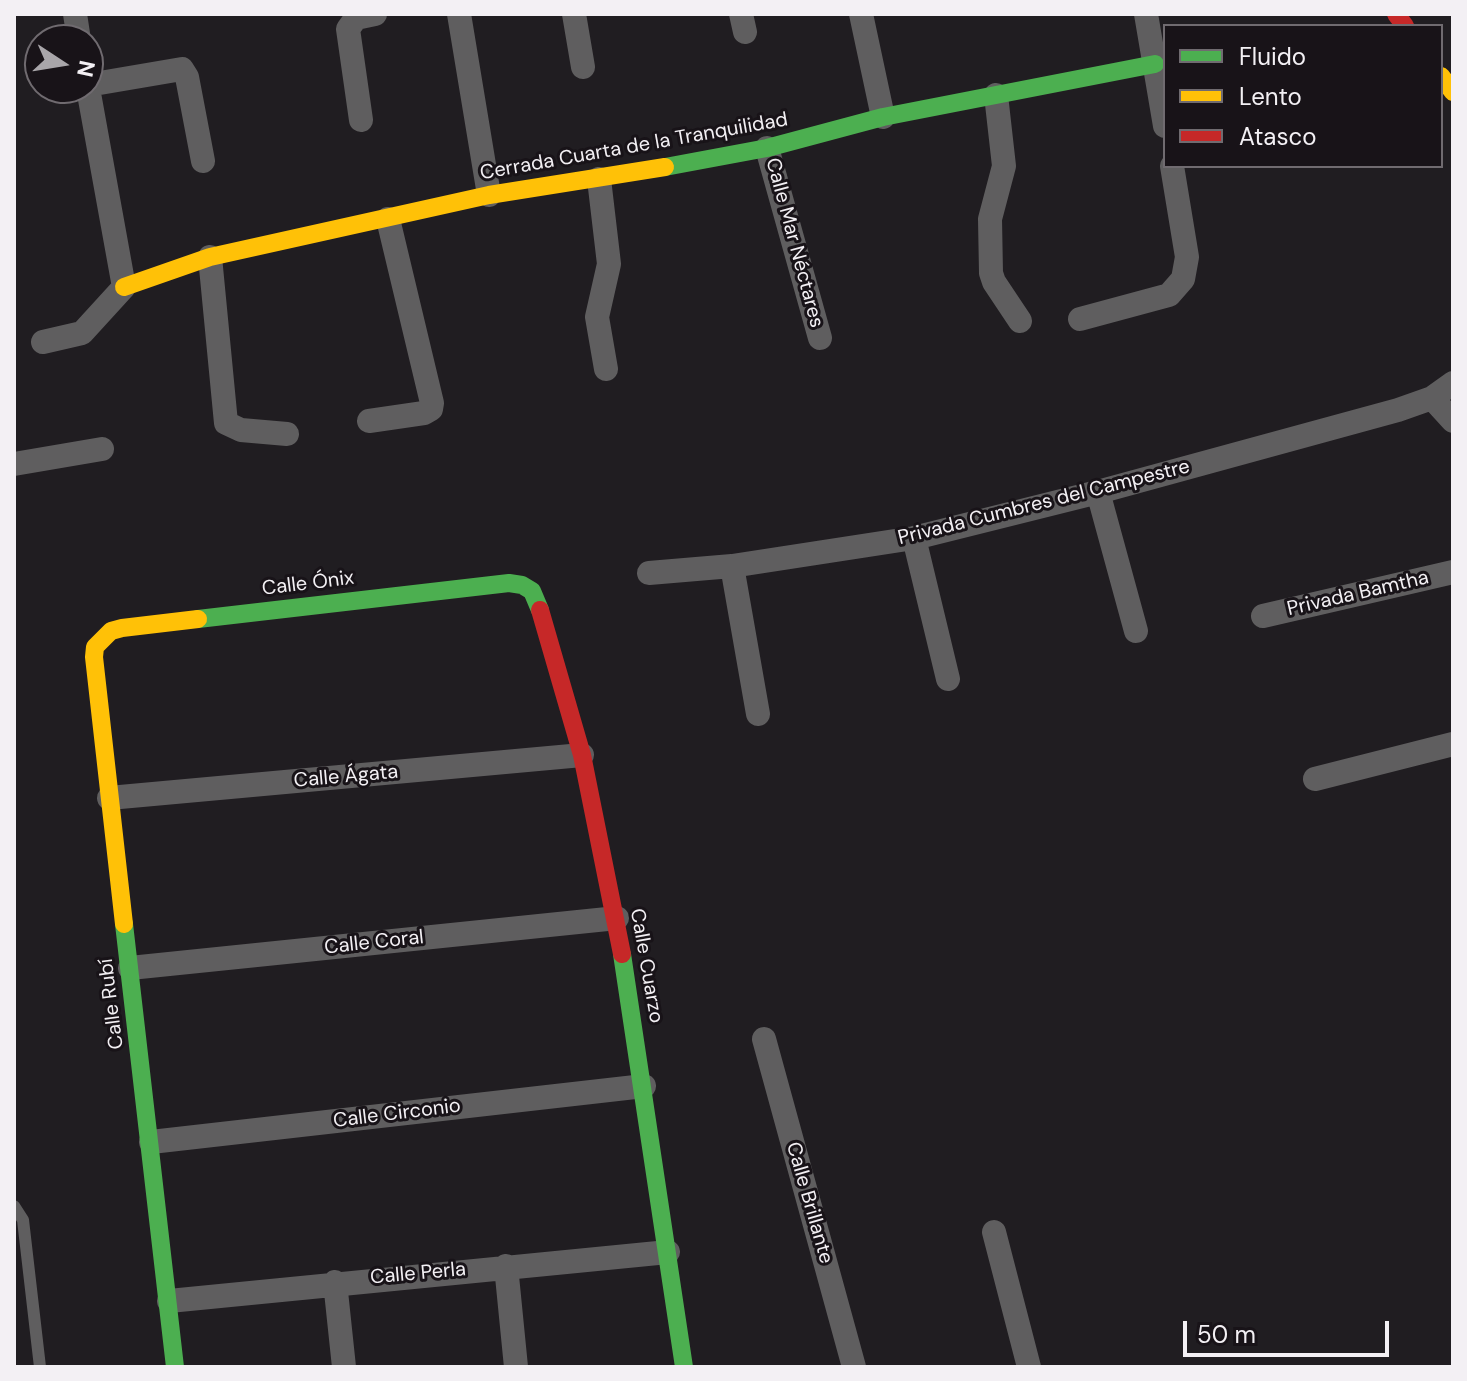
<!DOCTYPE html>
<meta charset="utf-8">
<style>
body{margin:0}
#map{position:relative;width:1467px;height:1381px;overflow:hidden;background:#201d21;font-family:"DM Sans",sans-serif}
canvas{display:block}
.frame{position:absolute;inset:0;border:16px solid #f3f0f4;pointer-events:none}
.legend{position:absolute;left:1163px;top:24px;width:280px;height:144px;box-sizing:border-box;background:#181318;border:2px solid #706b70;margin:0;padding:10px 14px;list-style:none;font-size:24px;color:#f3f0f4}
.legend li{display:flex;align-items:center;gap:16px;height:40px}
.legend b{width:40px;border:2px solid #706b70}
.north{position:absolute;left:24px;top:24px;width:80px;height:80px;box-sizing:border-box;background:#181318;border:2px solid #706b70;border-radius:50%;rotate:102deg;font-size:22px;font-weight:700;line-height:32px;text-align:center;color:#f3f0f4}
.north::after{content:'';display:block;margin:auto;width:28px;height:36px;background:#a9a6aa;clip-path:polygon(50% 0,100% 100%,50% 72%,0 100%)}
.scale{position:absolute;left:1183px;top:1321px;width:206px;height:36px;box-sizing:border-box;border:4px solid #f3f0f4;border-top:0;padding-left:10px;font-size:24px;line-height:28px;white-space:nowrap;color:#f3f0f4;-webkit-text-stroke:6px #181318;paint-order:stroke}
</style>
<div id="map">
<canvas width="1467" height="1381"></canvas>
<div class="frame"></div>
<ul class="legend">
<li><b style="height:10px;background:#4caf50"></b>Fluido</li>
<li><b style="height:10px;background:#ffc107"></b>Lento</li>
<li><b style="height:10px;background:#c62828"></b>Atasco</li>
</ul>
<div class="north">N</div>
<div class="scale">50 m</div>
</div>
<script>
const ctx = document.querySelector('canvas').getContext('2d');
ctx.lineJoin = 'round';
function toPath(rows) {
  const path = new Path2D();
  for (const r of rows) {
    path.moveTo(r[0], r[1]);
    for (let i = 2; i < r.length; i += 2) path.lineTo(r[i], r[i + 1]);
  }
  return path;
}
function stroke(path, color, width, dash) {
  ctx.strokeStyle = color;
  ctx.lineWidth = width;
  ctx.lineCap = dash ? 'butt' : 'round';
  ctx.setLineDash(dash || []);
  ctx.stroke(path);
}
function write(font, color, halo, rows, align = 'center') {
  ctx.font = font + ' "DM Sans",sans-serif';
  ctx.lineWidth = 6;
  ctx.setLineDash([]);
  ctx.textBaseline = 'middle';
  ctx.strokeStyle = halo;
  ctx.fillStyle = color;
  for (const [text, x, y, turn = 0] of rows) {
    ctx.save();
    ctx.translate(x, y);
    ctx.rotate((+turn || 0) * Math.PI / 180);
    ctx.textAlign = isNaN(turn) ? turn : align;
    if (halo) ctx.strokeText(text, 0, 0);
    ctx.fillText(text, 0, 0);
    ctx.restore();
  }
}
stroke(toPath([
 [14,1206,23,1220,40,1367]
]), '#5f5e5f', 12);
stroke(toPath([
 [75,14,79,40],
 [459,14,489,195],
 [574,14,583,67],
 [741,14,745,32],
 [861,14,883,117],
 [1146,14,1165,126],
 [88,85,182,69,187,77,203,161],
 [996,95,1004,166,990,219,991,273,994,282,1020,321],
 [361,120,348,29,356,18,375,14],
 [767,148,820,338],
 [599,179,609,264,597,317,606,369],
 [210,257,226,423,241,430,287,434],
 [1080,319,1169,295,1183,279,1187,257,1172,166],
 [43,342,82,333,124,287,88,88],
 [1432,398,1453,421],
 [369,421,424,413,431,409,432,403,388,219],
 [14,464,102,449],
 [1098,492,1136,631],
 [914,538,948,679],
 [732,566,758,714],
 [649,573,732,566,914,538,1098,492,1398,410,1432,398,1453,383],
 [1263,616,1453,572],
 [1315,779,1453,744],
 [109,798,582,755],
 [130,968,617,918],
 [764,1039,854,1367],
 [151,1142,644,1086],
 [994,1232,1029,1367],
 [506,1266,516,1367],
 [335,1282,344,1367],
 [169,1301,668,1252]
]), '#5f5e5f', 24);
stroke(toPath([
 [665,167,767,148,883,117,1155,64],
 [198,619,509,583,522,585,532,591,540,610],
 [124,924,175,1367],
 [622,954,684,1367]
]), '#4caf50', 18);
stroke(toPath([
 [1441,76,1453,92],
 [124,287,210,257,489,195,665,167],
 [124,924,94,657,95,647,111,631,122,628,198,619]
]), '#ffc107', 18);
stroke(toPath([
 [1396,14,1405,26],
 [540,610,582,755,622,954]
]), '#c62828', 18);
write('20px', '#f3f0f4', '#181318', [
 ["Cerrada Cuarta de la Tranquilidad",634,147,-10],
 ["Calle Mar Néctares",794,243,75],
 ["Privada Cumbres del Campestre",1044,503,-14],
 ["Calle Ónix",308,584,-7],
 ["Privada Bamtha",1358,594,-13],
 ["Calle Ágata",346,777,-5],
 ["Calle Coral",374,943,-6],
 ["Calle Cuarzo",646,966,80],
 ["Calle Rubí",112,1004,-97],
 ["Calle Circonio",397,1114,-7],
 ["Calle Brillante",809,1203,74],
 ["Calle Perla",418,1274,-5]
]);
</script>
